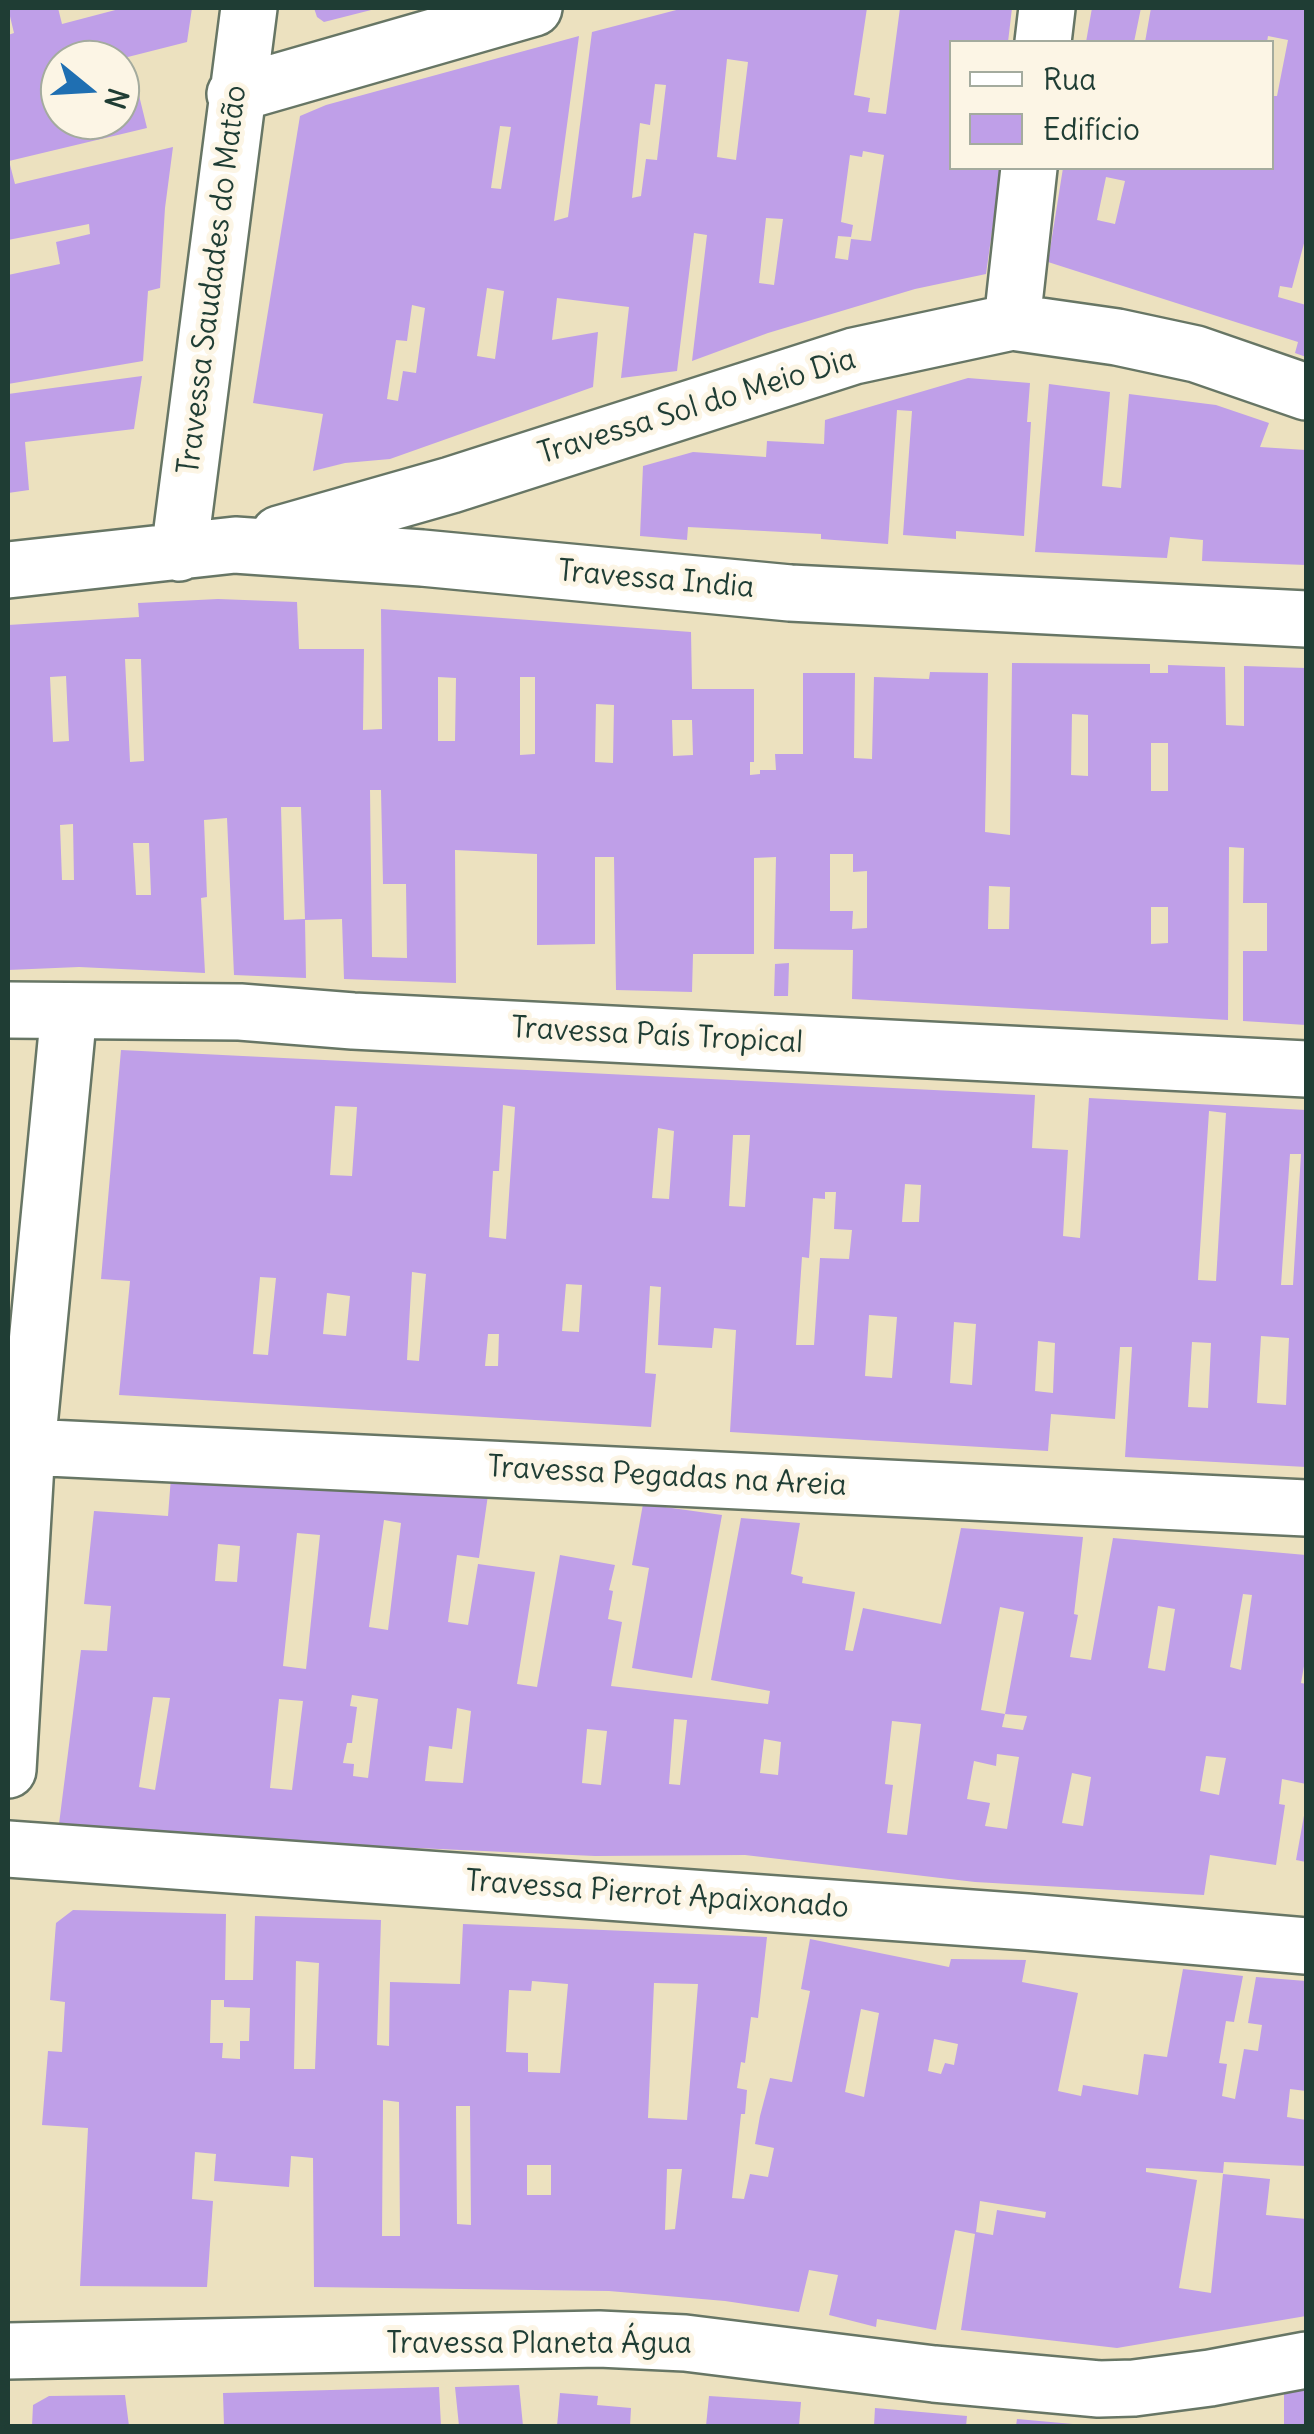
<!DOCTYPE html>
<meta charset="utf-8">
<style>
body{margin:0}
#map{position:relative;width:1314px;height:2434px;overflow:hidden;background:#ece1bf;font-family:Delius,sans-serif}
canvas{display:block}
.frame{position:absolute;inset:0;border:10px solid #1f3d34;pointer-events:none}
.legend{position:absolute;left:949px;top:40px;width:325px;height:130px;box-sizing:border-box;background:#fcf5e5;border:2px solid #a4ab9e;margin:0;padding:12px 18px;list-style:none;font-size:30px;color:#1f3d34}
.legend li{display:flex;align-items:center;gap:20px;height:50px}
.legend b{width:50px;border:2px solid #a4ab9e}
.north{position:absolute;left:40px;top:40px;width:100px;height:100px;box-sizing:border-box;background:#fcf5e5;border:2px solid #a4ab9e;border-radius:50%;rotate:108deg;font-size:28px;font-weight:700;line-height:40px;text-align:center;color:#1f3d34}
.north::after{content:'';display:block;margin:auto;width:35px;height:45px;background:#1f6fb2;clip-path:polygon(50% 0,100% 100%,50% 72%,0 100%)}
</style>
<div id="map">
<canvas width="1314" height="2434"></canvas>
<div class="frame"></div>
<ul class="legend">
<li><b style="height:12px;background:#fff"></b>Rua</li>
<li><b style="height:28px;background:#bf9fe8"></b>Edifício</li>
</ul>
<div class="north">N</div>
</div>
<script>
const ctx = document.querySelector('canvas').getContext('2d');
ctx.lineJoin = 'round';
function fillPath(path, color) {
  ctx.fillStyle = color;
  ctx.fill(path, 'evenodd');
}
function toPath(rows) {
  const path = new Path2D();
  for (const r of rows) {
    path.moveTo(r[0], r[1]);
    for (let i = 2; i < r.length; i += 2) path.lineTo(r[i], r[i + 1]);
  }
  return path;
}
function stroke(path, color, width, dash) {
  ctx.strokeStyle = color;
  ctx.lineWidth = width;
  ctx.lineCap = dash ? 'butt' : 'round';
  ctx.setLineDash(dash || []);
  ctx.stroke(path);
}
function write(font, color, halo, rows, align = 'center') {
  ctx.font = font + ' Delius,sans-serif';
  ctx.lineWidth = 10;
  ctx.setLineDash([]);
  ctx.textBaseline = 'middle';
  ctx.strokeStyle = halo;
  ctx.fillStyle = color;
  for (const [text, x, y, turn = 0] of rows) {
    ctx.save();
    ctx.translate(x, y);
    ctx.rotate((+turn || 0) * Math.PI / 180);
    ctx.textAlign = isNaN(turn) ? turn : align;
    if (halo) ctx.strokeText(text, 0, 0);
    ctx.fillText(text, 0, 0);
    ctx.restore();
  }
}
fillPath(toPath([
 [8,8,58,8,62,24,123,8,192,8,187,42,116,60,60,60,60,74,56,75,60,120,120,120,120,82,135,79,147,128,9,161,15,184,173,147,165,208,160,288,148,291,143,361,8,384,8,275,60,264,56,242,90,234,89,224,8,240,8,35,14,33],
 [314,8,379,8,324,22,317,17],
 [684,8,867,8,854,95,870,98,868,112,886,114,900,8,1012,8,1008,42,951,42,951,168,1001,168,986,274,915,289,768,333,692,361,707,235,694,233,677,371,621,378,629,307,557,298,552,340,598,332,593,387,390,459,345,463,313,471,323,414,253,403,300,116,326,105,579,36,554,221,568,217,592,32],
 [727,59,748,62,736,160,717,157],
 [655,84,666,85,657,160,646,159,641,196,632,198,640,123,650,125],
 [500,126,511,127,501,189,491,188],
 [863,151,884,155,871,241,851,239,848,260,835,258,838,236,851,237,853,225,841,222,850,155,862,157],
 [766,218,783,219,774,285,759,283],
 [487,288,504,291,495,359,477,356],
 [412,305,425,308,416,373,403,371,398,401,387,399,396,340,407,341],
 [1092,8,1141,8,1134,42,1086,42],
 [1151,8,1306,8,1306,236,1292,288,1280,286,1278,297,1306,305,1306,357,1295,353,1298,342,1048,262,1063,168,1272,168,1272,96,1277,96,1288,40,1268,36,1267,42,1145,42],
 [1106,177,1125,181,1115,224,1097,220],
 [142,376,134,429,25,442,29,490,8,493,8,394],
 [968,378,1030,383,1027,422,1031,422,1024,536,956,531,956,539,903,535,912,411,897,410,888,544,821,539,821,534,688,527,687,540,640,536,643,466,693,452,766,457,767,441,824,444,825,420],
 [1049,384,1110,392,1102,486,1121,488,1129,394,1216,405,1269,423,1260,447,1306,450,1306,565,1202,561,1203,540,1170,537,1167,558,1035,552],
 [218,599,297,602,299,649,364,649,363,730,382,729,381,609,691,632,692,689,754,689,754,762,750,762,750,775,760,774,760,770,776,770,775,754,803,754,803,673,855,673,854,758,872,759,874,677,929,679,930,672,988,673,985,832,1010,835,1012,663,1150,664,1150,673,1168,673,1168,665,1225,667,1226,725,1244,726,1244,666,1306,668,1306,1025,1243,1021,1243,951,1267,951,1267,903,1243,903,1244,848,1229,847,1228,1020,852,999,853,950,774,949,776,857,754,858,754,954,693,954,692,992,616,990,614,857,595,857,595,944,537,945,537,854,455,850,456,983,344,979,342,919,305,920,306,978,234,975,227,818,204,820,207,897,201,898,205,973,79,967,8,970,8,625,139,617,138,603],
 [125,659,141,659,144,761,130,762],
 [66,676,69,741,53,742,50,677],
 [438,677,456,678,455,741,438,741],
 [520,677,535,677,535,754,520,755],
 [596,704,614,705,613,763,595,762],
 [1072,714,1088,715,1088,776,1071,775],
 [672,720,692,720,693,755,673,756],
 [1151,743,1168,743,1168,791,1151,791],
 [370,790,381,790,383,884,406,884,407,958,372,957],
 [281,807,301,807,305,919,284,920],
 [73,824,74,880,62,880,60,825],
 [133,843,149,843,151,895,136,895],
 [830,854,853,854,853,872,867,871,867,928,852,929,853,911,830,911],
 [989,886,1010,887,1009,929,988,929],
 [1151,907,1168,907,1168,943,1151,944],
 [789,963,788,996,774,996,775,964],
 [121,1050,1035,1095,1032,1148,1068,1150,1063,1236,1080,1238,1089,1098,1306,1110,1306,1467,1125,1457,1132,1347,1120,1347,1115,1419,1051,1414,1048,1451,730,1432,736,1330,714,1328,712,1348,658,1345,661,1287,650,1286,645,1373,656,1374,651,1427,119,1395,130,1281,101,1279],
 [503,1105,515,1107,506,1239,489,1237,493,1171,499,1171],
 [335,1106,357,1107,352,1176,330,1175],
 [1209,1111,1226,1113,1216,1281,1198,1280],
 [658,1128,674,1131,669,1199,652,1198],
 [733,1135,750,1135,745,1207,729,1206],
 [1290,1154,1301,1154,1293,1285,1281,1285],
 [905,1184,921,1185,919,1222,902,1222],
 [825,1192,836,1192,834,1229,852,1230,849,1259,820,1258,814,1345,796,1345,802,1257,809,1258,813,1198,825,1199],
 [412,1272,426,1274,419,1361,407,1360],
 [260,1277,276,1278,268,1355,253,1354],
 [566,1284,582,1285,579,1332,562,1331],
 [327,1293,350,1296,346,1336,323,1334],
 [869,1315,897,1317,892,1378,865,1376],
 [954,1322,976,1324,972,1385,950,1383],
 [488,1334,499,1334,498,1366,485,1366],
 [1261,1336,1289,1338,1286,1405,1257,1403],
 [1038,1341,1055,1343,1053,1393,1035,1391],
 [1192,1342,1211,1343,1208,1408,1188,1407],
 [171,1477,488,1495,479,1558,457,1555,448,1622,468,1625,478,1564,535,1572,517,1684,537,1687,560,1555,615,1565,609,1590,613,1591,608,1619,622,1622,611,1686,768,1704,770,1691,711,1680,741,1518,800,1523,791,1574,803,1577,802,1583,855,1592,845,1650,853,1651,863,1608,941,1624,961,1528,1083,1537,1074,1614,1078,1615,1070,1657,1091,1660,1113,1538,1306,1555,1306,1655,1301,1683,1306,1684,1306,1784,1282,1779,1279,1804,1285,1805,1276,1865,1210,1855,1204,1895,975,1882,745,1855,595,1856,58,1832,81,1650,107,1651,111,1606,84,1604,94,1511,168,1516],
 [384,1520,401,1523,388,1630,369,1627],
 [297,1533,320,1535,306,1669,283,1666],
 [218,1544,240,1546,237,1582,215,1581],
 [1243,1594,1252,1595,1241,1670,1230,1667],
 [1158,1606,1175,1609,1165,1671,1148,1668],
 [1000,1607,1024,1612,1005,1714,1027,1716,1023,1730,1002,1727,1005,1714,981,1710],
 [352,1695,378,1699,368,1778,353,1776,354,1764,343,1763,347,1743,352,1743,357,1707,350,1706],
 [153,1697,170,1698,155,1790,139,1787],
 [279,1699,303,1701,292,1790,270,1788],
 [457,1708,471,1711,463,1783,425,1781,429,1746,452,1749],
 [674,1719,687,1720,680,1785,669,1784],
 [892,1721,921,1724,907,1835,887,1833,893,1785,885,1784],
 [587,1729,607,1731,601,1785,582,1783],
 [764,1739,781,1742,778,1775,760,1773],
 [997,1754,1019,1757,1007,1829,985,1826,990,1803,967,1799,974,1761,996,1766],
 [1206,1756,1226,1758,1219,1795,1200,1791],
 [1072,1773,1091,1777,1083,1826,1062,1823],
 [643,1504,722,1515,692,1678,632,1668,649,1568,632,1565],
 [1305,1810,1306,1810,1306,1862,1296,1860],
 [73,1910,226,1914,225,1980,253,1980,255,1916,381,1920,377,2045,389,2046,390,1982,460,1984,463,1924,767,1937,758,2018,751,2017,745,2063,741,2062,737,2088,747,2090,745,2114,741,2114,732,2198,744,2199,750,2174,768,2177,774,2148,755,2144,760,2116,770,2078,792,2082,810,1991,801,1989,810,1939,949,1967,951,1959,1026,1960,1022,1982,1078,1993,1058,2091,1081,2096,1083,2085,1138,2095,1144,2054,1167,2057,1183,1969,1243,1976,1234,2022,1226,2021,1219,2063,1227,2064,1222,2096,1235,2099,1244,2049,1258,2051,1262,2025,1248,2023,1256,1977,1306,1981,1306,2091,1290,2089,1287,2117,1306,2120,1306,2166,1224,2162,1223,2173,1146,2168,1146,2172,1197,2180,1179,2288,1211,2293,1223,2174,1270,2179,1266,2215,1306,2219,1306,2316,1117,2348,961,2330,975,2234,955,2230,936,2330,877,2319,876,2327,829,2315,838,2275,809,2270,799,2312,725,2301,609,2291,314,2287,313,2158,291,2156,289,2187,214,2181,216,2154,195,2152,192,2199,213,2201,207,2287,80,2286,88,2128,42,2125,48,2051,62,2052,65,2002,50,2000,56,1923],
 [296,1961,319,1963,315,2069,294,2069],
 [532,1981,568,1984,560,2073,528,2072,528,2053,506,2052,509,1990,531,1991],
 [654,1983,698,1984,687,2120,648,2118],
 [211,2000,224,2000,224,2007,250,2008,249,2041,240,2041,240,2059,222,2058,223,2043,210,2043],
 [861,2009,879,2013,864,2097,845,2092],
 [934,2039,958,2044,954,2065,945,2063,941,2074,928,2071],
 [383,2100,399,2102,400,2236,382,2236],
 [456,2106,470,2106,471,2225,457,2224],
 [527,2165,551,2165,551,2195,527,2195],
 [667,2169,682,2169,675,2229,665,2230],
 [980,2201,1046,2212,1045,2218,997,2210,993,2235,976,2232],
 [519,2385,523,2426,459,2426,455,2387],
 [439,2387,441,2426,224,2426,223,2393],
 [1306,2388,1306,2426,1284,2426,1284,2392],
 [560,2393,598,2396,597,2405,631,2408,630,2426,557,2426],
 [125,2395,129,2426,32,2426,33,2405,49,2396],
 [709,2396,801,2402,799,2426,706,2426],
 [875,2408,967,2416,966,2426,874,2426],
 [1017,2419,1073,2424,1072,2426,1016,2426]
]), '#bf9fe8');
const minor = toPath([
 [1043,42,1047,8],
 [235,94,534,8],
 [1012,322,1029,168],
 [279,534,451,485,854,356,1012,322,1117,337,1196,354,1306,392],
 [179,553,249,8],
 [8,570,235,545,422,558,790,593,1306,619],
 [27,1447,1306,1508],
 [8,1770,27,1447,69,1011],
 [8,1849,1027,1922,1306,1946],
 [8,2351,599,2339,685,2343,934,2374,1099,2389,1134,2388,1210,2378,1306,2360]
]);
const tertiary = toPath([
 [8,1010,240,1012,353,1021,1306,1069]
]);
stroke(minor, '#677665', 60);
stroke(tertiary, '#677665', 60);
stroke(minor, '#fff', 55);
stroke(tertiary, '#fff', 55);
write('30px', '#1f3d34', '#fcf5e5', [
 ["Travessa Saudades do Matão",213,280,-83],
 ["Travessa Sol do Meio Dia",697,407,-17],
 ["Travessa India",656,580,5],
 ["Travessa País Tropical",657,1036,3],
 ["Travessa Pegadas na Areia",667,1477,3],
 ["Travessa Pierrot Apaixonado",657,1895,4],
 ["Travessa Planeta Água",539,2344]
]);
</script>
